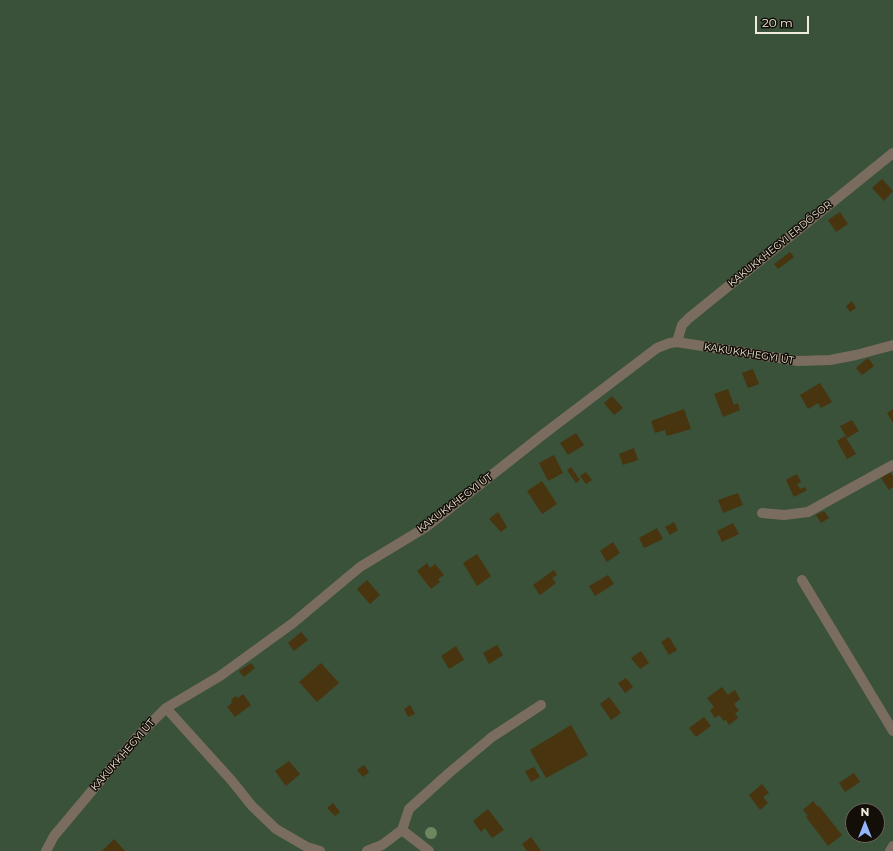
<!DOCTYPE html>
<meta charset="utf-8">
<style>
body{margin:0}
#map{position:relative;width:893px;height:851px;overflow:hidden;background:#2f2411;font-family:Montserrat,sans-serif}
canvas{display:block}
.north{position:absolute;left:845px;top:803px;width:40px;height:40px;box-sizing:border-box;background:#130e07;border:1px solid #6c665d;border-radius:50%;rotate:0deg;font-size:11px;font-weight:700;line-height:16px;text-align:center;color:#f1eade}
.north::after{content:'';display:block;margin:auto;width:14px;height:18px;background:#92b7fd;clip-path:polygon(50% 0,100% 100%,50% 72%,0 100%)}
.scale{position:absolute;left:755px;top:16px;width:54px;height:18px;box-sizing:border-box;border:2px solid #f1eade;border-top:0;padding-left:5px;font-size:12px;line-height:14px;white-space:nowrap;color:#f1eade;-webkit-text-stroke:3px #130e07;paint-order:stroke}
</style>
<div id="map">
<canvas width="893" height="851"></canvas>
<div class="north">N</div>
<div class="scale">20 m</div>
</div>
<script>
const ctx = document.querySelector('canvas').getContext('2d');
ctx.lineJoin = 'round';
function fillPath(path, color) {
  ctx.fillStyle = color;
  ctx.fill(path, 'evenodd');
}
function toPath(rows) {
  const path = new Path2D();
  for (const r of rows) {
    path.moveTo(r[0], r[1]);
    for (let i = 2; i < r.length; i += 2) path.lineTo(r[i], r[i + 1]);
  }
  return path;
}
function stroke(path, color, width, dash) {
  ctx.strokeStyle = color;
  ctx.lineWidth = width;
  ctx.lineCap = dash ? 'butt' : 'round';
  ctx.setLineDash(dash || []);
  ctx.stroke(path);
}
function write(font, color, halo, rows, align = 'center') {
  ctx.font = font + ' Montserrat,sans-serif';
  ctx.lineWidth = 3;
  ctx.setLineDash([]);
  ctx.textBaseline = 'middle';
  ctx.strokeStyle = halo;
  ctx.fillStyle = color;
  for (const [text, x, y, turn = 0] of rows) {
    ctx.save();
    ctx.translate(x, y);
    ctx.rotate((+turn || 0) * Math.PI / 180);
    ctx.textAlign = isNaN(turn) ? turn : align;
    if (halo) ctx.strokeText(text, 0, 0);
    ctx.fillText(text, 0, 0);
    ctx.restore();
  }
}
fillPath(toPath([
 [0,0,893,0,893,851,0,851],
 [853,811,877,811,877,835,853,835]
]), '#3a513a');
fillPath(toPath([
 [882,179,893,191,884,201,872,188],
 [840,212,848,224,836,232,828,220],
 [790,252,794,257,778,269,774,264],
 [852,301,856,308,850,312,846,306],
 [868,358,874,366,862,375,856,368],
 [753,369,759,384,748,388,742,373],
 [820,383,832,402,821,408,818,403,808,409,800,395],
 [728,389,734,405,738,403,740,410,723,417,714,394],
 [612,396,623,408,614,415,604,403],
 [684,409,691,429,667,436,665,430,655,433,651,421],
 [893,409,893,423,887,413],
 [852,420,859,431,847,438,840,426],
 [576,433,584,445,568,455,560,443],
 [845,436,856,454,847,459,837,441],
 [634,448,638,460,623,465,619,454],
 [554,455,563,473,548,481,539,463],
 [571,467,580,480,576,483,567,470],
 [586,472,592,480,586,484,580,476],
 [890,472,893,476,893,487,889,490,881,478],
 [797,474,801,482,797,484,800,489,805,487,807,490,794,497,786,480],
 [542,481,557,504,542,514,527,491],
 [738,493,743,505,723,513,718,500],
 [824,511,829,518,821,523,816,515],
 [498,512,507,527,501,532,489,519],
 [674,522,678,530,670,535,665,527],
 [733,523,739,534,722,542,717,531],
 [657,528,663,539,644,548,639,538],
 [613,542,620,553,607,562,600,551],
 [477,554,491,576,477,586,463,563],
 [427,563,430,568,435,564,444,575,438,579,440,582,431,589,417,571],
 [554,570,557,575,552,578,556,583,540,595,533,585],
 [608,575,614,584,595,596,589,586],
 [367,580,380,595,370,604,357,589],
 [301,632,308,640,294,651,288,643],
 [669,637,677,650,669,655,661,642],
 [497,645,503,655,489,664,483,653],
 [456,646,464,660,449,669,441,656],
 [641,651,649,663,640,669,631,658],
 [251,663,255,668,244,677,239,671],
 [321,663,339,683,317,702,299,682],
 [626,678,633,687,625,693,618,683],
 [722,687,728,695,735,690,740,699,734,704,739,711,735,713,738,718,729,725,726,720,724,721,719,715,715,718,710,710,714,707,707,698],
 [243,694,251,705,235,717,227,707,232,703,231,700,236,696,238,698],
 [609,697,621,713,611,720,600,704],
 [410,705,415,714,408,717,404,709],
 [704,717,711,726,696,737,689,728],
 [571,725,588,755,546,778,530,750],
 [289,761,300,774,286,786,275,771],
 [364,765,369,772,363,777,357,770],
 [534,767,540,777,531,782,525,771],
 [854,773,860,782,845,792,839,783],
 [762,784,769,793,763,797,768,803,760,810,749,795],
 [813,801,818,807,819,806,842,835,828,846,806,817,808,816,803,810],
 [333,803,340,812,335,816,327,808],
 [488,809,504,830,492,838,485,828,481,832,473,821],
 [531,837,541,851,527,851,522,844],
 [114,839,125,851,102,851]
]), '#48340e');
stroke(toPath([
 [677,342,682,325,689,318,893,153],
 [762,513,784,515,808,512,893,465],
 [802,580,893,731],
 [166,708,232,781,252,806,276,829,307,847,320,851],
 [402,830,409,809,449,773,492,737,541,705],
 [46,851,54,836,137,737,166,708,220,676,293,623,360,567,426,527,545,433,657,348,670,343,677,342,798,361,830,360,856,355,893,345],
 [367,851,382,845,402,830,429,851],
 [890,851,893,846]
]), '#7a6d5f', 10);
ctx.fillStyle = '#6e8560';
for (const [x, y] of [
 [431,833]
]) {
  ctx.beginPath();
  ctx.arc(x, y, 6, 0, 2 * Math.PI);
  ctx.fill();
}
write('10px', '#f1eade', '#130e07', [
 ["KAKUKKHEGYI ERDŐSOR",780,244,-39],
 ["KAKUKKHEGYI ÚT",749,354,9],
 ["KAKUKKHEGYI ÚT",455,503,-37],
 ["KAKUKKHEGYI ÚT",123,755,-49]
]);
</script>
